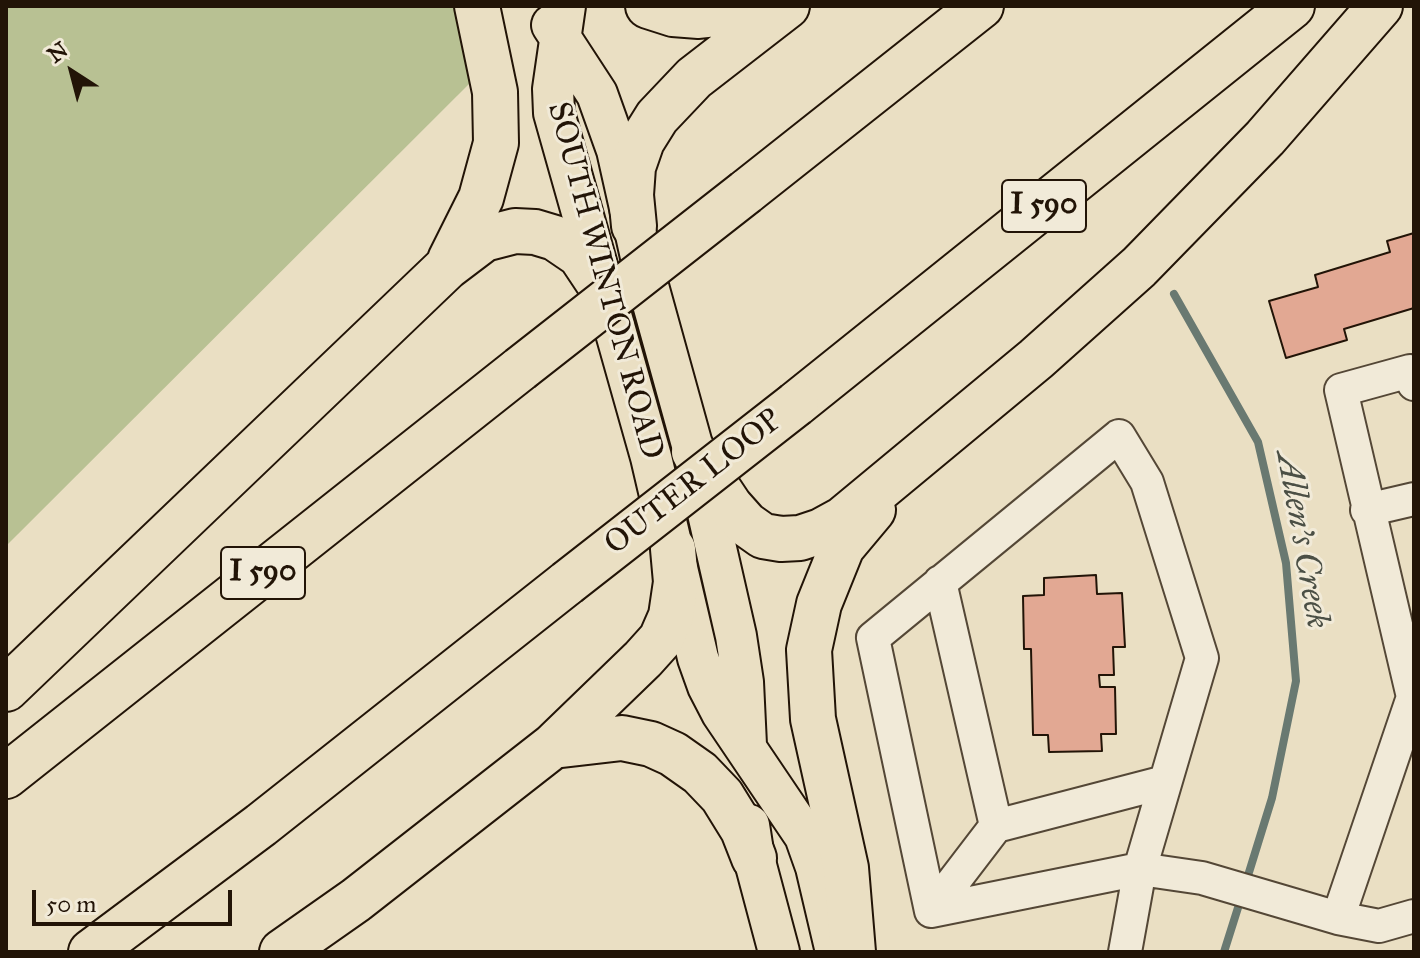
<!DOCTYPE html>
<style>
body{margin:0}
#map{position:relative;width:1420px;height:958px;overflow:hidden;background:#eadfc3;font-family:"IM FELL Great Primer",serif}
canvas{display:block}
.frame{position:absolute;inset:0;border:8px solid #221407;pointer-events:none}
.north{position:absolute;left:32px;top:32px;width:80px;height:80px;-webkit-text-stroke:6px #f1ead8;paint-order:stroke;rotate:324deg;font-size:22px;font-weight:700;line-height:32px;text-align:center;color:#221407}
.north::after{content:'';display:block;margin:auto;width:28px;height:36px;background:#221407;clip-path:polygon(50% 0,100% 100%,50% 72%,0 100%)}
.scale{position:absolute;left:32px;top:890px;width:200px;height:36px;box-sizing:border-box;border:4px solid #221407;border-top:0;padding-left:10px;font-size:24px;line-height:28px;white-space:nowrap;color:#221407;-webkit-text-stroke:6px #f1ead8;paint-order:stroke}
</style>
<div id="map">
<canvas width="1420" height="958"></canvas>
<div class="frame"></div>
<div class="north">N</div>
<div class="scale">50 m</div>
</div>
<script>
const ctx = document.querySelector('canvas').getContext('2d');
ctx.lineJoin = 'round';
function fillPath(path, color) {
  ctx.fillStyle = color;
  ctx.fill(path, 'evenodd');
}
function toPath(rows) {
  const path = new Path2D();
  for (const r of rows) {
    path.moveTo(r[0], r[1]);
    for (let i = 2; i < r.length; i += 2) path.lineTo(r[i], r[i + 1]);
  }
  return path;
}
function stroke(path, color, width, dash) {
  ctx.strokeStyle = color;
  ctx.lineWidth = width;
  ctx.lineCap = dash ? 'butt' : 'round';
  ctx.setLineDash(dash || []);
  ctx.stroke(path);
}
function write(font, color, halo, rows, align = 'center') {
  ctx.font = font + ' "IM FELL Great Primer",serif';
  ctx.lineWidth = 6;
  ctx.setLineDash([]);
  ctx.textBaseline = 'middle';
  ctx.strokeStyle = halo;
  ctx.fillStyle = color;
  for (const [text, x, y, turn = 0] of rows) {
    ctx.save();
    ctx.translate(x, y);
    ctx.rotate((+turn || 0) * Math.PI / 180);
    ctx.textAlign = isNaN(turn) ? turn : align;
    if (halo) ctx.strokeText(text, 0, 0);
    ctx.fillText(text, 0, 0);
    ctx.restore();
  }
}
fillPath(toPath([
 [6,6,455,6,472,81,6,546]
]), '#b8c193');
stroke(toPath([
 [1174,294,1258,442,1286,563,1296,681,1272,798,1246,882],
 [1224,952,1242,895]
]), '#697971', 8);
const building = toPath([
 [1414,233,1414,308,1344,329,1347,340,1286,358,1269,301,1318,287,1315,275,1390,252,1387,241,1414,233],
 [1096,575,1097,594,1122,593,1125,647,1113,647,1114,675,1099,675,1100,687,1115,687,1116,734,1101,734,1102,751,1049,752,1048,735,1033,735,1031,649,1024,649,1023,596,1044,595,1044,578,1096,575]
]);
fillPath(building, '#e2a893');
stroke(building, '#221407', 2);
const minor = toPath([
 [1367,510,1414,499],
 [940,582,996,826,1165,782],
 [931,911,996,826],
 [1338,918,1379,926,1414,916],
 [1125,952,1140,869,1202,658,1147,482,1119,436,873,638,931,911,1140,869,1202,878,1338,918,1413,697,1341,390,1410,371,1414,384]
]);
const major = toPath([
 [565,6,553,89,554,113,651,457,698,658,708,686,722,713,805,836,816,867,836,952],
 [552,25,597,94,617,150,645,275,694,452,736,636,743,682,746,745],
 [749,825,754,858,779,952]
]);
const highway = toPath([
 [648,6,673,14,699,16,727,13,751,6],
 [746,192,981,6],
 [634,226,631,195,633,167,642,141,657,117,694,78,787,6],
 [450,260,481,198,496,143,495,92,477,6],
 [796,404,1292,6],
 [694,452,730,506,746,524,763,536,781,539,800,538,821,531,843,519,1036,359,1139,267,1265,138,1380,6],
 [6,689,447,267,484,239,515,231,535,232,555,238,580,255,604,291],
 [553,746,622,738,651,744,673,754,700,773,722,796,743,830,754,858],
 [6,776,520,369],
 [91,952,261,825,567,583],
 [282,952,356,900,553,746,643,659,661,639,671,616,676,582,673,549],
 [853,952,846,868,813,719,809,650,819,604,842,547,873,510]
]);
stroke(minor, '#544736', 36);
stroke(major, '#221407', 44);
stroke(highway, '#221407', 48);
stroke(minor, '#f1ead8', 32);
stroke(major, '#eadfc3', 40);
stroke(highway, '#eadfc3', 44);
const highwayBridge = toPath([
 [520,369,746,192],
 [567,583,796,404]
]);
stroke(highwayBridge, '#221407', 48, []);
stroke(highwayBridge, '#eadfc3', 44);
for (const [x, y, w] of [
 [1044,206,84],
 [263,573,84]
]) {
  const box = new Path2D();
  box.roundRect(x - w / 2, y - 26, w, 52, 6);
  ctx.fillStyle = '#f1ead8';
  ctx.fill(box);
  stroke(box, '#221407', 2);
}
write('bold 30px', '#221407', null, [
 ["I 590",1044,206],
 ["I 590",263,573]
]);
write('32px', '#221407', '#f1ead8', [
 ["SOUTH WINTON ROAD",604,281,75],
 ["OUTER LOOP",694,483,-38]
]);
write('italic 34px', '#4b4f45', '#f1ead8', [
 ["Allen's Creek",1301,540,80]
]);
</script>
